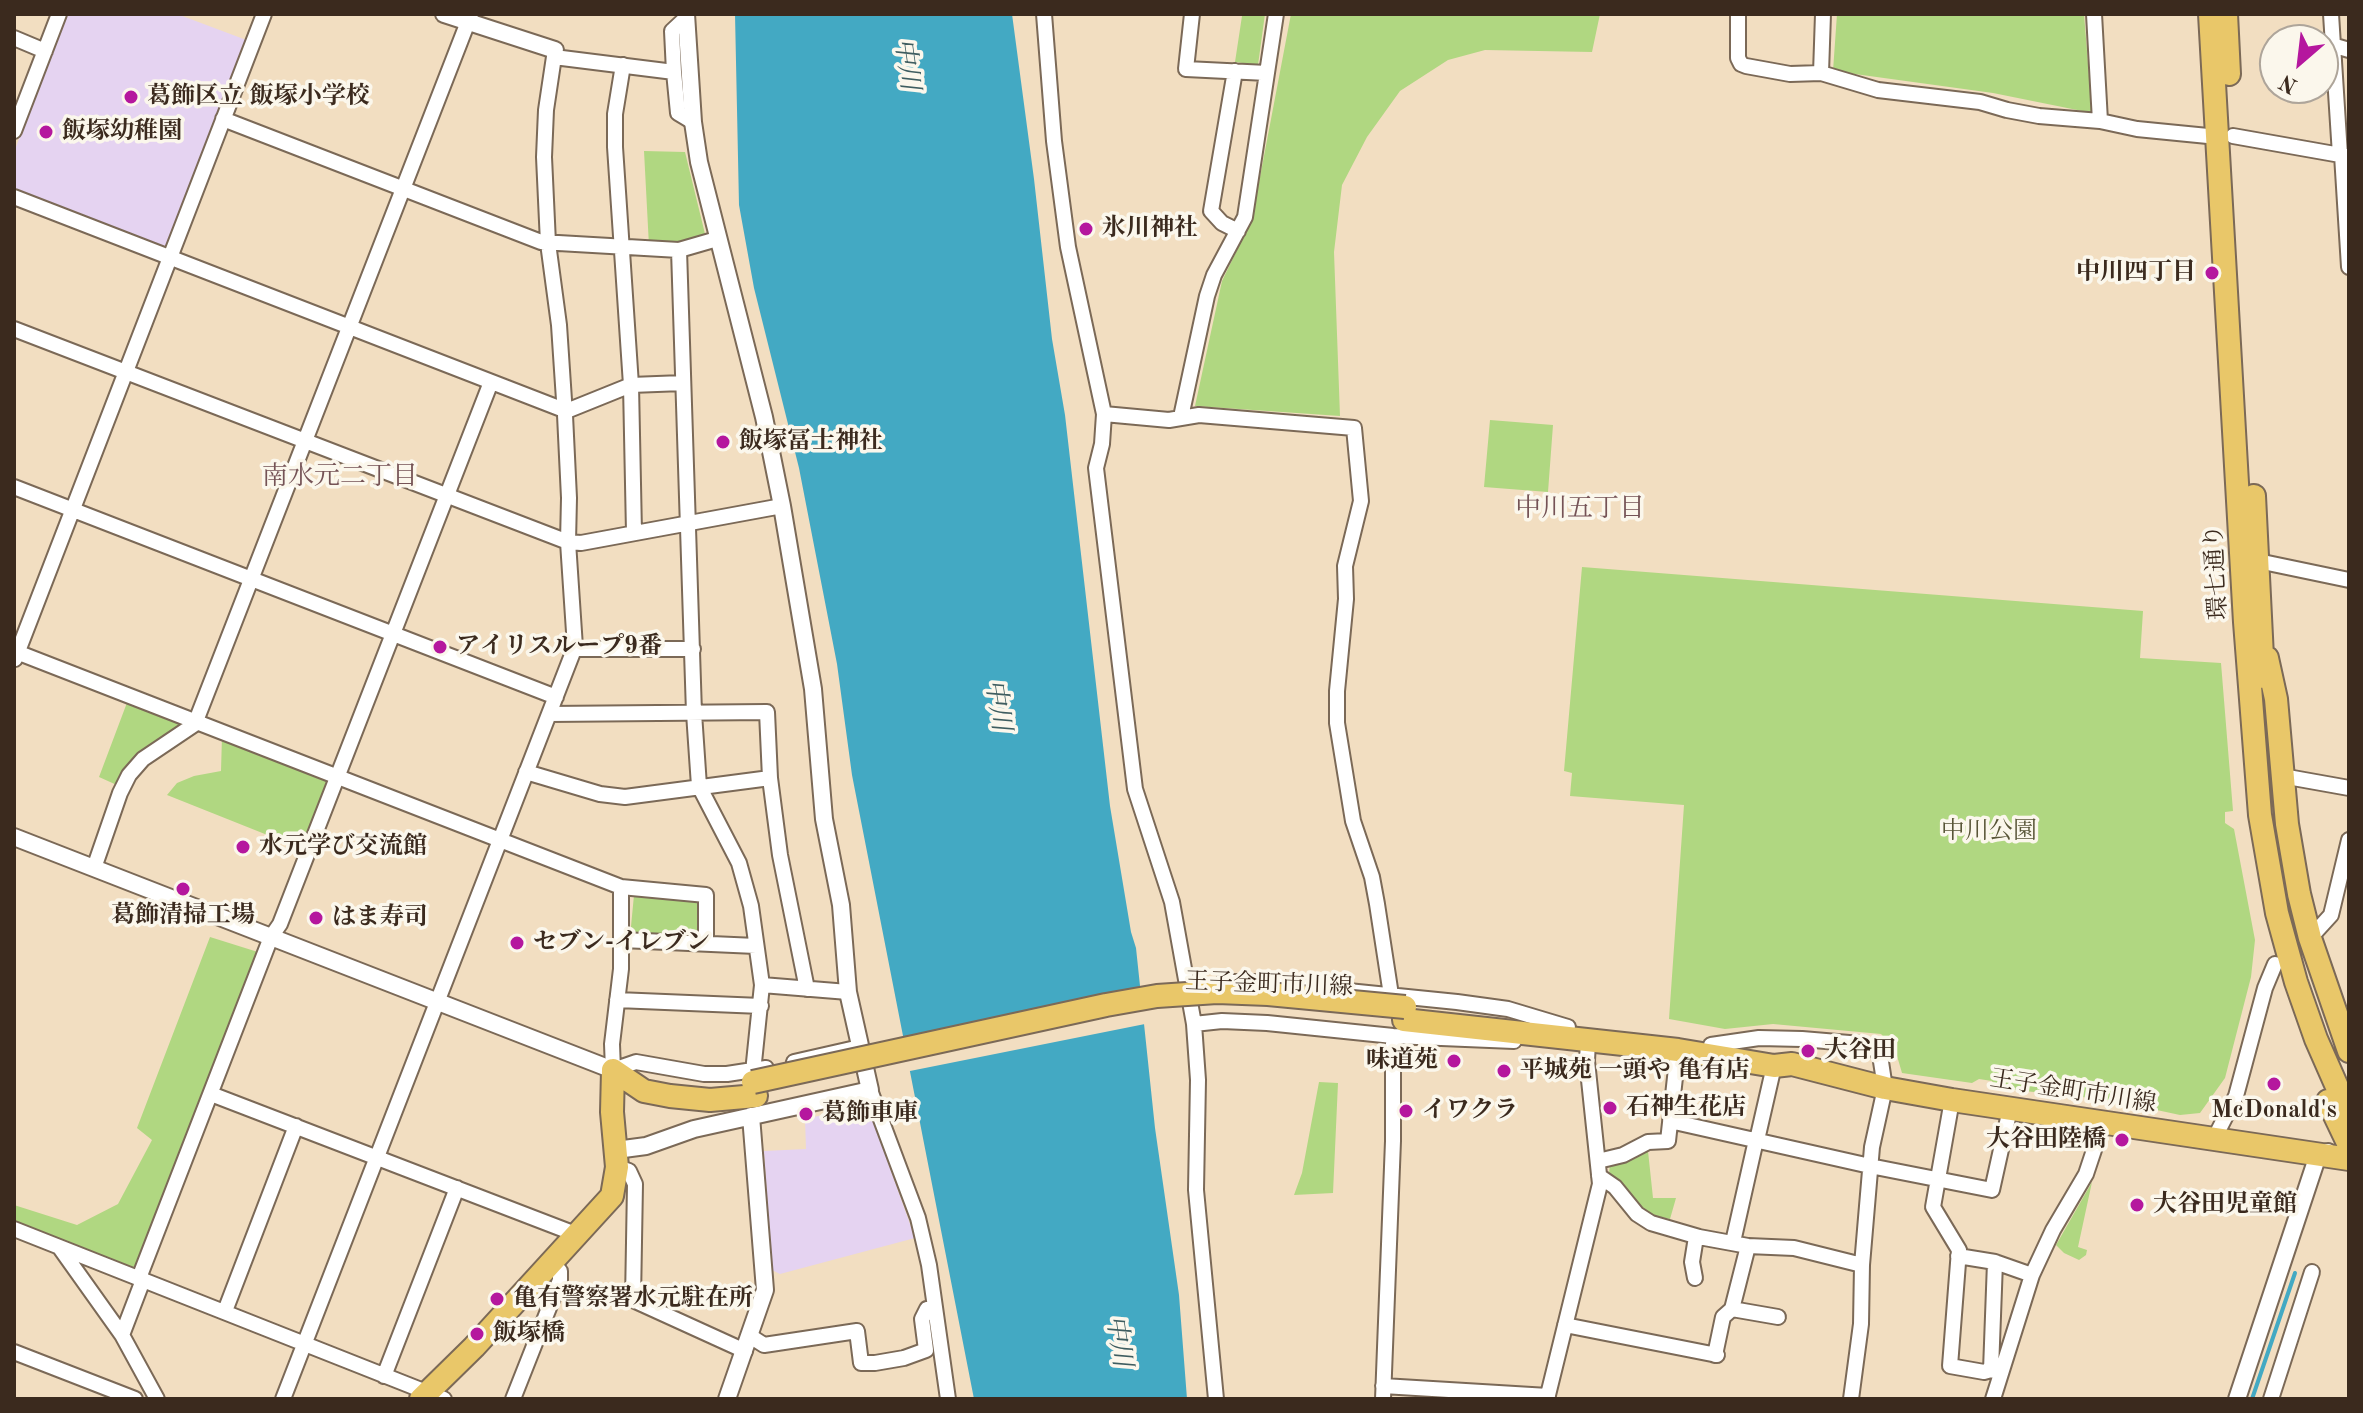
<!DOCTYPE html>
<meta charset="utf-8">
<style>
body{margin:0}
#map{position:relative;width:2363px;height:1413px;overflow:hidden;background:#f2dec1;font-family:"Old Standard TT",serif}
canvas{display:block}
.frame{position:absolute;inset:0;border:16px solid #3b2a1e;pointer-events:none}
.north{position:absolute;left:2259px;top:24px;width:80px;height:80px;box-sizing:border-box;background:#fbf7ec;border:2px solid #aea59a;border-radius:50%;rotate:208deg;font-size:22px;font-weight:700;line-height:32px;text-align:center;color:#3b2a1e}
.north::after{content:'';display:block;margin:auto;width:28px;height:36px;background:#b5179e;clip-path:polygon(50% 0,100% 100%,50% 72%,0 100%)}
</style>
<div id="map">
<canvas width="2363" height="1413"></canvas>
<div class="frame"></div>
<div class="north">N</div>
</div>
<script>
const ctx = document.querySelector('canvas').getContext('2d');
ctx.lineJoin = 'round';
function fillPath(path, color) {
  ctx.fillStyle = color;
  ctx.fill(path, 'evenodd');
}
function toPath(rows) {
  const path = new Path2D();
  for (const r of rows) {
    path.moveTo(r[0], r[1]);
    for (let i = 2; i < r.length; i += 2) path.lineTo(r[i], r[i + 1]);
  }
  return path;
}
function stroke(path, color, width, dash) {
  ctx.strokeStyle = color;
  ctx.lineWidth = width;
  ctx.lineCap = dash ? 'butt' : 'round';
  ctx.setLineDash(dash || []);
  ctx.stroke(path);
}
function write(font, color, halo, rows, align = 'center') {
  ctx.font = font + ' "Old Standard TT","Noto Serif JP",serif';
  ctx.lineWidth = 7;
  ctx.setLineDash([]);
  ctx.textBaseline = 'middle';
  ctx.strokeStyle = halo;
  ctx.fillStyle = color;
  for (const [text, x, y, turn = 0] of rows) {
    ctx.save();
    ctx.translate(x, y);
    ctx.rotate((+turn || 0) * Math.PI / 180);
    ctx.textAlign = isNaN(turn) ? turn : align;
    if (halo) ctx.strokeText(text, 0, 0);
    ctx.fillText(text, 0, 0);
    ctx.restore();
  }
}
fillPath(toPath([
 [67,14,177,14,249,41,166,252,14,194,14,152],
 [854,1108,873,1121,915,1238,780,1274,772,1270,764,1151,806,1149,805,1119]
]), '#e5d3f1');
fillPath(toPath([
 [1238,14,1265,14,1258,65,1235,62,1242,16],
 [1291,14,1600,14,1592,52,1485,50,1448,60,1400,91,1367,137,1342,185,1334,252,1340,416,1195,406,1222,281,1252,219],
 [1837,14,2084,14,2092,113,1993,93,1833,71],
 [644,151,685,152,706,238,679,247,649,246],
 [1490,420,1553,425,1548,492,1484,487],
 [1582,567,2143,611,2140,658,2221,663,2233,811,2225,812,2225,823,2234,829,2255,940,2251,977,2225,1078,2200,1113,2180,1115,2110,1100,1996,1088,1992,1081,1979,1079,1972,1083,1902,1073,1895,1049,1881,1034,1773,1024,1725,1029,1669,1019,1684,805,1570,796,1572,773,1564,771],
 [128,700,186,722,119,786,99,777],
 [222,736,334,780,305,850,167,795,177,783,194,776,221,771],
 [634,895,699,901,701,940,630,937],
 [210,937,261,953,139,1262,131,1269,14,1224,14,1205,77,1225,118,1204,152,1140,137,1128],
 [1319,1082,1338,1083,1333,1193,1294,1195,1302,1173],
 [1648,1151,1653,1198,1676,1198,1670,1219,1652,1215,1640,1206,1617,1179,1609,1174,1610,1163,1634,1159],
 [2092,1182,2078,1247,2087,1250,2086,1255,2079,1260,2064,1253,2056,1245]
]), '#b0d781');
fillPath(toPath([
 [735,14,1012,14,1034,179,1052,339,1065,415,1110,806,1131,932,1136,948,1155,1128,1179,1295,1187,1399,974,1399,852,775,837,664,799,468,754,288,739,205]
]), '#43a9c3');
fillPath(toPath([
 [1145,986,1150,1023,905,1072,899,1041]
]), '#f2dec1');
stroke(toPath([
 [2252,1399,2295,1273]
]), '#43a9c3', 4);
const minor = toPath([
 [1044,14,1054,141,1068,247,1104,414,1102,444,1096,468,1135,789,1172,902,1194,1024,1198,1080,1196,1190,1216,1399],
 [1192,14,1186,69,1267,73],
 [1738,14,1738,58,1741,64,1746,66,1790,74,1821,73,1878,90,1980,102,2007,110,2039,116,2100,121],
 [2094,14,2100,121,2137,129,2218,137],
 [2331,14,2340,155],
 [686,18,672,31,674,72,678,113,693,122],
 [14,38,45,51],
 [2332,45,2349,50],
 [554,57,674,72],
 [623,65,615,114,615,147,631,385,634,533],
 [1235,71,1211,211,1222,223,1238,231],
 [1821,73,1823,14],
 [223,119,541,242,679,250,717,239],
 [14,131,59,14],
 [2233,136,2346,156],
 [2342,155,2349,267],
 [14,197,564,410],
 [679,250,694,713,699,786,739,863,751,906,762,985,753,1072],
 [14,329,568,542,581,543,782,506],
 [564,412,631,385,683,383],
 [1104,414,1169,420,1199,415,1354,428,1361,501,1345,566,1346,599,1337,691,1337,723,1353,821,1372,877,1377,904,1391,995],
 [1181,417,1207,296,1214,275,1245,217,1276,14],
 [14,487,556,697],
 [2258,561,2349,580],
 [574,649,693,649],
 [14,651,621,887,621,969,612,1044,613,1070,636,1062,704,1074,727,1074,766,1068],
 [15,659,264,14],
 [549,714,767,712,770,778,780,855,807,989],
 [196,721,471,14],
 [526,772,600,794,625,797,770,778],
 [2282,776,2349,788],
 [94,868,120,793,129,775,143,759,198,722],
 [621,887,706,895,706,943],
 [2310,938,2331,915,2349,840],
 [622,940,756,946],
 [1223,982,1259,982,1457,1002,1508,1009,1568,1027],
 [762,985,848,992],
 [617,1000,761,1006],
 [1194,1024,1222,1021,1267,1023,1393,1036,1514,1041],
 [1711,1045,1759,1038,1802,1039,1861,1044,1873,1048,1880,1055,1885,1088,1872,1147,1862,1265,1861,1324,1851,1399],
 [794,1062,860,1047],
 [870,1090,918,1218,929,1265,948,1399],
 [211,1094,578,1235],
 [1952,1100,1933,1207,1959,1250,1950,1366,1984,1372,1991,1370,2001,1373],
 [1670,1121,1870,1166,1992,1190,2010,1109],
 [2214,1139,2236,1096,2265,988,2275,964],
 [1757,1140,1774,1066],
 [1598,1161,1623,1155,1648,1142,1668,1141,1678,1050],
 [617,1167,629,1171,635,1184,633,1300,745,1351],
 [1599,1176,1615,1187,1637,1214,1651,1223,1699,1237,1748,1246,1794,1248,1862,1265],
 [14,1229,444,1399],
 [1733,1242,1756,1140],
 [60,1248,122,1335,157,1399],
 [1958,1256,1995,1262,1991,1370],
 [1995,1262,2032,1275],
 [139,1278,271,937,280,924,491,382],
 [1695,1278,1692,1262,1696,1237],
 [1732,1309,1748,1246],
 [225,1311,296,1126],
 [1565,1325,1717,1355],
 [122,1335,143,1280],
 [750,1336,764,1345,857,1331,861,1363,875,1363,904,1358,926,1350,922,1319,927,1309,933,1308],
 [14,1352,135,1399],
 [1715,1355,1723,1317,1732,1309,1778,1317],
 [384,1376,457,1188],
 [1383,1386,1548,1396],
 [283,1399,575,647,568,542,569,498,565,415,559,325,548,243,544,157,546,110,555,50],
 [513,1399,560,1280,560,1271,552,1263],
 [1383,1399,1393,1141,1393,1036],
 [1547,1399,1600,1184,1587,1061,1588,1041],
 [1993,1399,2032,1275,2053,1230,2086,1174,2103,1123],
 [2271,1399,2312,1272]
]);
const tertiary = toPath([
 [444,14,555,50],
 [14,837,613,1070],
 [616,1150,646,1146,694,1129,870,1090,848,992,841,905,824,819,813,689,782,506,764,417,699,162,693,122,686,14],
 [727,1399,765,1290,751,1116],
 [2237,1399,2318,1155,2328,1152]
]);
const primary = toPath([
 [2210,14,2245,622,2260,815,2277,913,2296,982,2316,1039,2349,1114],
 [2226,14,2229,74],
 [2254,496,2263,677],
 [2267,658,2276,699,2287,824,2299,894,2310,938,2349,1051],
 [1404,1020,1678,1050,1774,1066,1792,1064,1885,1088,1952,1100,2349,1159],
 [613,1070,644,1091,670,1096,710,1100,756,1096],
 [2328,1101,2349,1145],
 [421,1399,474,1347,612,1196,617,1167,612,1112,613,1070]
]);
stroke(minor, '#7b6957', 18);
stroke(tertiary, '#7b6957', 20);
stroke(primary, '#7b6957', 26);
stroke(minor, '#fff', 14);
stroke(tertiary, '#fff', 16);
stroke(primary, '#e9c769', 22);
const primaryBridge = toPath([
 [753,1082,1106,1005,1157,996,1217,992,1268,994,1405,1007]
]);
stroke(primaryBridge, '#7b6957', 26, []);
stroke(primaryBridge, '#e9c769', 22);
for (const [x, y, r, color] of [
 [131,97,8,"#b5179e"],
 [46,132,8,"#b5179e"],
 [1086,229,8,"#b5179e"],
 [2212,273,8,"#b5179e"],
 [723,442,8,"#b5179e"],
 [440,647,8,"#b5179e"],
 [243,847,8,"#b5179e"],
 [183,889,8,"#b5179e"],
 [316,918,8,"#b5179e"],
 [517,943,8,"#b5179e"],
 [1808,1051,8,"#b5179e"],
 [1454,1061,8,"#b5179e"],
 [1504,1071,8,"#b5179e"],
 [2274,1084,8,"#b5179e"],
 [1610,1108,8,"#b5179e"],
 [1406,1111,8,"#b5179e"],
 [806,1114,8,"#b5179e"],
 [2122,1140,8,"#b5179e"],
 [2137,1205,8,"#b5179e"],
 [497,1299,8,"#b5179e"],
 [477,1334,8,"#b5179e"]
]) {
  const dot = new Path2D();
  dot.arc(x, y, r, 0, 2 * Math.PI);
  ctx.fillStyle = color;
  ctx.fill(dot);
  stroke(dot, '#fbf7ec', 3);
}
write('bold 24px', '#3b2a1e', '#fbf7ec', [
 ["葛飾区立 飯塚小学校",147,97],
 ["飯塚幼稚園",62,132],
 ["氷川神社",1102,229],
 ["中川四丁目",2196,273,"right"],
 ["飯塚冨士神社",739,442],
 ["アイリスループ9番",456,647],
 ["水元学び交流館",259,847],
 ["葛飾清掃工場",183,916,"center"],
 ["はま寿司",332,918],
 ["セブン-イレブン",533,943],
 ["大谷田",1824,1051],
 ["味道苑",1438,1061,"right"],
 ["平城苑 一頭や 亀有店",1520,1071],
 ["石神生花店",1626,1108],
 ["イワクラ",1422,1111],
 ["McDonald's",2274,1111,"center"],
 ["葛飾車庫",822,1114],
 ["大谷田陸橋",2106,1140,"right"],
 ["大谷田児童館",2153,1205],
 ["亀有警察署水元駐在所",513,1299],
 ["飯塚橋",493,1334]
], 'left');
write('24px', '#3b2a1e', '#fbf7ec', [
 ["環七通り",2217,572,-93],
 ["王子金町市川線",1269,985,2],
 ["王子金町市川線",2073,1092,9]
]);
write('24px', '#585537', '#fbf7ec', [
 ["中川公園",1989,832]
]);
write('italic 26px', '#3e5d60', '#fbf7ec', [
 ["中川",906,64,82],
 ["中川",997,705,81],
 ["中川",1118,1341,81]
]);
write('26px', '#755356', '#fbf7ec', [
 ["南水元二丁目",340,477],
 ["中川五丁目",1580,509]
]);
</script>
